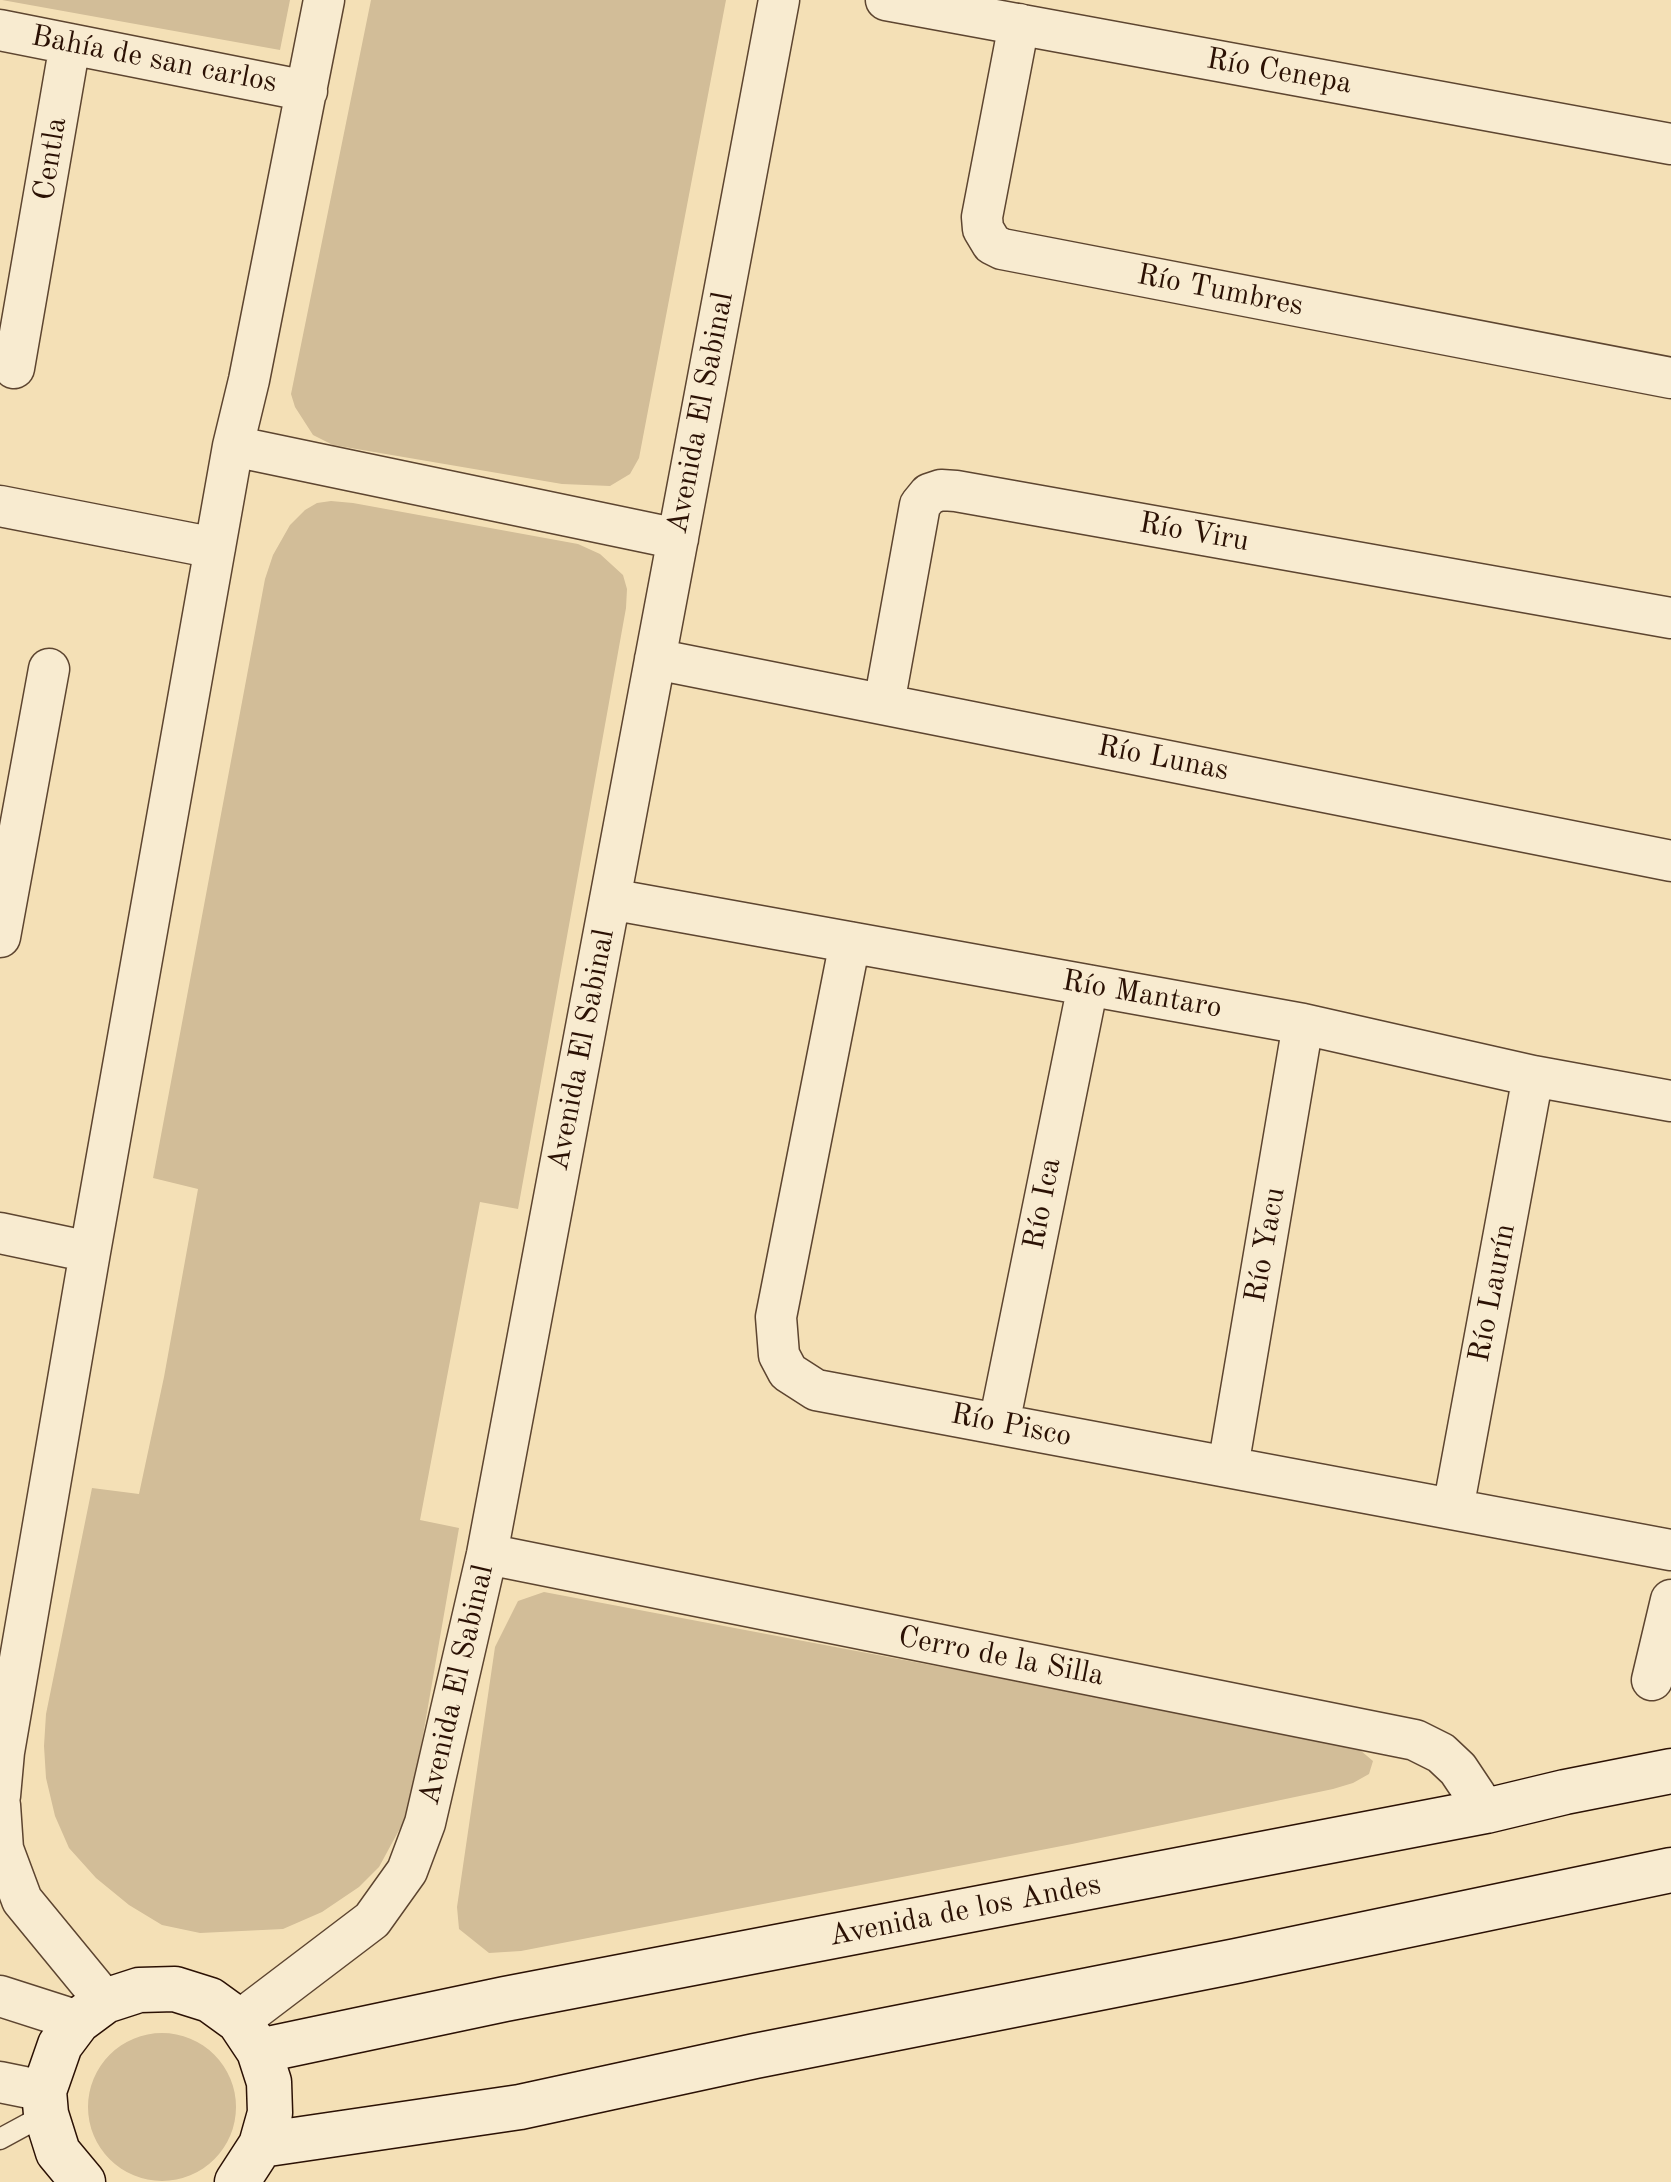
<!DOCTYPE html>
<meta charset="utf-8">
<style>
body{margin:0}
canvas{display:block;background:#f4e0b6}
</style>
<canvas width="1671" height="2182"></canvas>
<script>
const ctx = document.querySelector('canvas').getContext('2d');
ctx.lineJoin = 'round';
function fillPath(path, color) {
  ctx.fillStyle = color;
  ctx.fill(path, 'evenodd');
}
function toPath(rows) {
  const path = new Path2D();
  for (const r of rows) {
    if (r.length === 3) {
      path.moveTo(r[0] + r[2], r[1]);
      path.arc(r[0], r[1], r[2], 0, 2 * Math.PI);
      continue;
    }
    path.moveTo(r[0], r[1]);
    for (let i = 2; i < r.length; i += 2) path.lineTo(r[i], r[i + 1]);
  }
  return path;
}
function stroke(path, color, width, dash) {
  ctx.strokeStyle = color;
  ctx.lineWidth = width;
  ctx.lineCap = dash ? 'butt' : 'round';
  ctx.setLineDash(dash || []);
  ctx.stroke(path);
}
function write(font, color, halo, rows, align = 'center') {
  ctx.font = font + ' "Old Standard TT",serif';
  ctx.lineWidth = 6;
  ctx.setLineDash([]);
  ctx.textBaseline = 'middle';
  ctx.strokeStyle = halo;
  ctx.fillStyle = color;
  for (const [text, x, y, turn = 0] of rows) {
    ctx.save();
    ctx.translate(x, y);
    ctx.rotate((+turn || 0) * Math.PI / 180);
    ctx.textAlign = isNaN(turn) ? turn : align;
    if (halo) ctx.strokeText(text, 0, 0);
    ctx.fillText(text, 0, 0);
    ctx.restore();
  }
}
fillPath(toPath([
 [2,0,290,0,280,50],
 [371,0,726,0,639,458,630,474,610,486,562,484,333,445,313,435,295,407,291,394],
 [331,501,353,503,578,544,600,554,623,575,627,589,626,608,518,1209,480,1202,420,1520,459,1528,410,1810,379,1867,359,1887,322,1912,283,1929,200,1933,162,1925,129,1905,96,1878,69,1848,55,1816,46,1778,44,1746,46,1714,92,1488,139,1494,164,1377,198,1189,153,1178,265,579,273,555,290,525,305,510,317,503],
 [544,1592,1354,1745,1373,1761,1369,1774,1353,1783,1333,1789,1072,1844,521,1951,489,1953,459,1929,457,1907,495,1647,518,1601],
 [162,2107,74]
]), '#d2bd98');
const service = toPath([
 [0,2139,46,2114]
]);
const minor = toPath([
 [886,0,1671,144],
 [1019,24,982,217,983,229,992,244,1002,249,1671,378],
 [0,30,307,91],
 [14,368,70,44],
 [233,446,678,539],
 [0,506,215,548],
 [655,659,1671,861],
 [884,704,920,505,929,494,941,490,956,491,1671,618],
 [610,899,1303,1024,1533,1076,1671,1101],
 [0,937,49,669],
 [850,942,776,1317,779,1355,788,1372,816,1390,1671,1550],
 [0,1233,90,1252],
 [999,1424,1088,985],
 [1228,1467,1303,1024],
 [1453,1509,1533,1076],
 [487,1554,1415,1740,1441,1753,1458,1769,1486,1811],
 [1652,1680,1671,1600],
 [0,1796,4,1752,90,1252,233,446,249,380,324,0],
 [0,1805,3,1849,22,1900,105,2001],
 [0,1996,78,2021],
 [239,2021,372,1920,407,1871,425,1823,487,1554,779,0],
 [0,2082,44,2091]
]);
const secondary = toPath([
 [259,2051,505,1999,1486,1811,1565,1792,1671,1771],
 [261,2145,520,2107,755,2056,1236,1961,1671,1870],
 [83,2182,58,2152,46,2114,44,2091,60,2045,78,2021,105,2001,139,1990,175,1989,210,2000,239,2021,259,2051,269,2082,270,2113,261,2145,237,2182]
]);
stroke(service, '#5d4530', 23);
stroke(minor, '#5d4530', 43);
stroke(secondary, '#2b1104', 47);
stroke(service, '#f8ebd0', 20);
stroke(minor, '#f8ebd0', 40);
stroke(secondary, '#f8ebd0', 44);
write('30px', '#2b1104', '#f8ebd0', [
 ["Bahía de san carlos",154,60,11],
 ["Río Cenepa",1279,72,10],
 ["Centla",51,159,-81],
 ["Río Tumbres",1220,291,11],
 ["Avenida El Sabinal",701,413,-79],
 ["Río Viru",1194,533,10],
 ["Río Lunas",1163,759,11],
 ["Río Mantaro",1142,995,10],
 ["Avenida El Sabinal",582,1050,-79],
 ["Río Ica",1043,1204,-79],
 ["Río Yacu",1266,1245,-80],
 ["Río Laurín",1493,1293,-79],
 ["Río Pisco",1011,1426,11],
 ["Cerro de la Silla",1001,1657,11],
 ["Avenida El Sabinal",457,1685,-77],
 ["Avenida de los Andes",965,1911,-11]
]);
</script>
